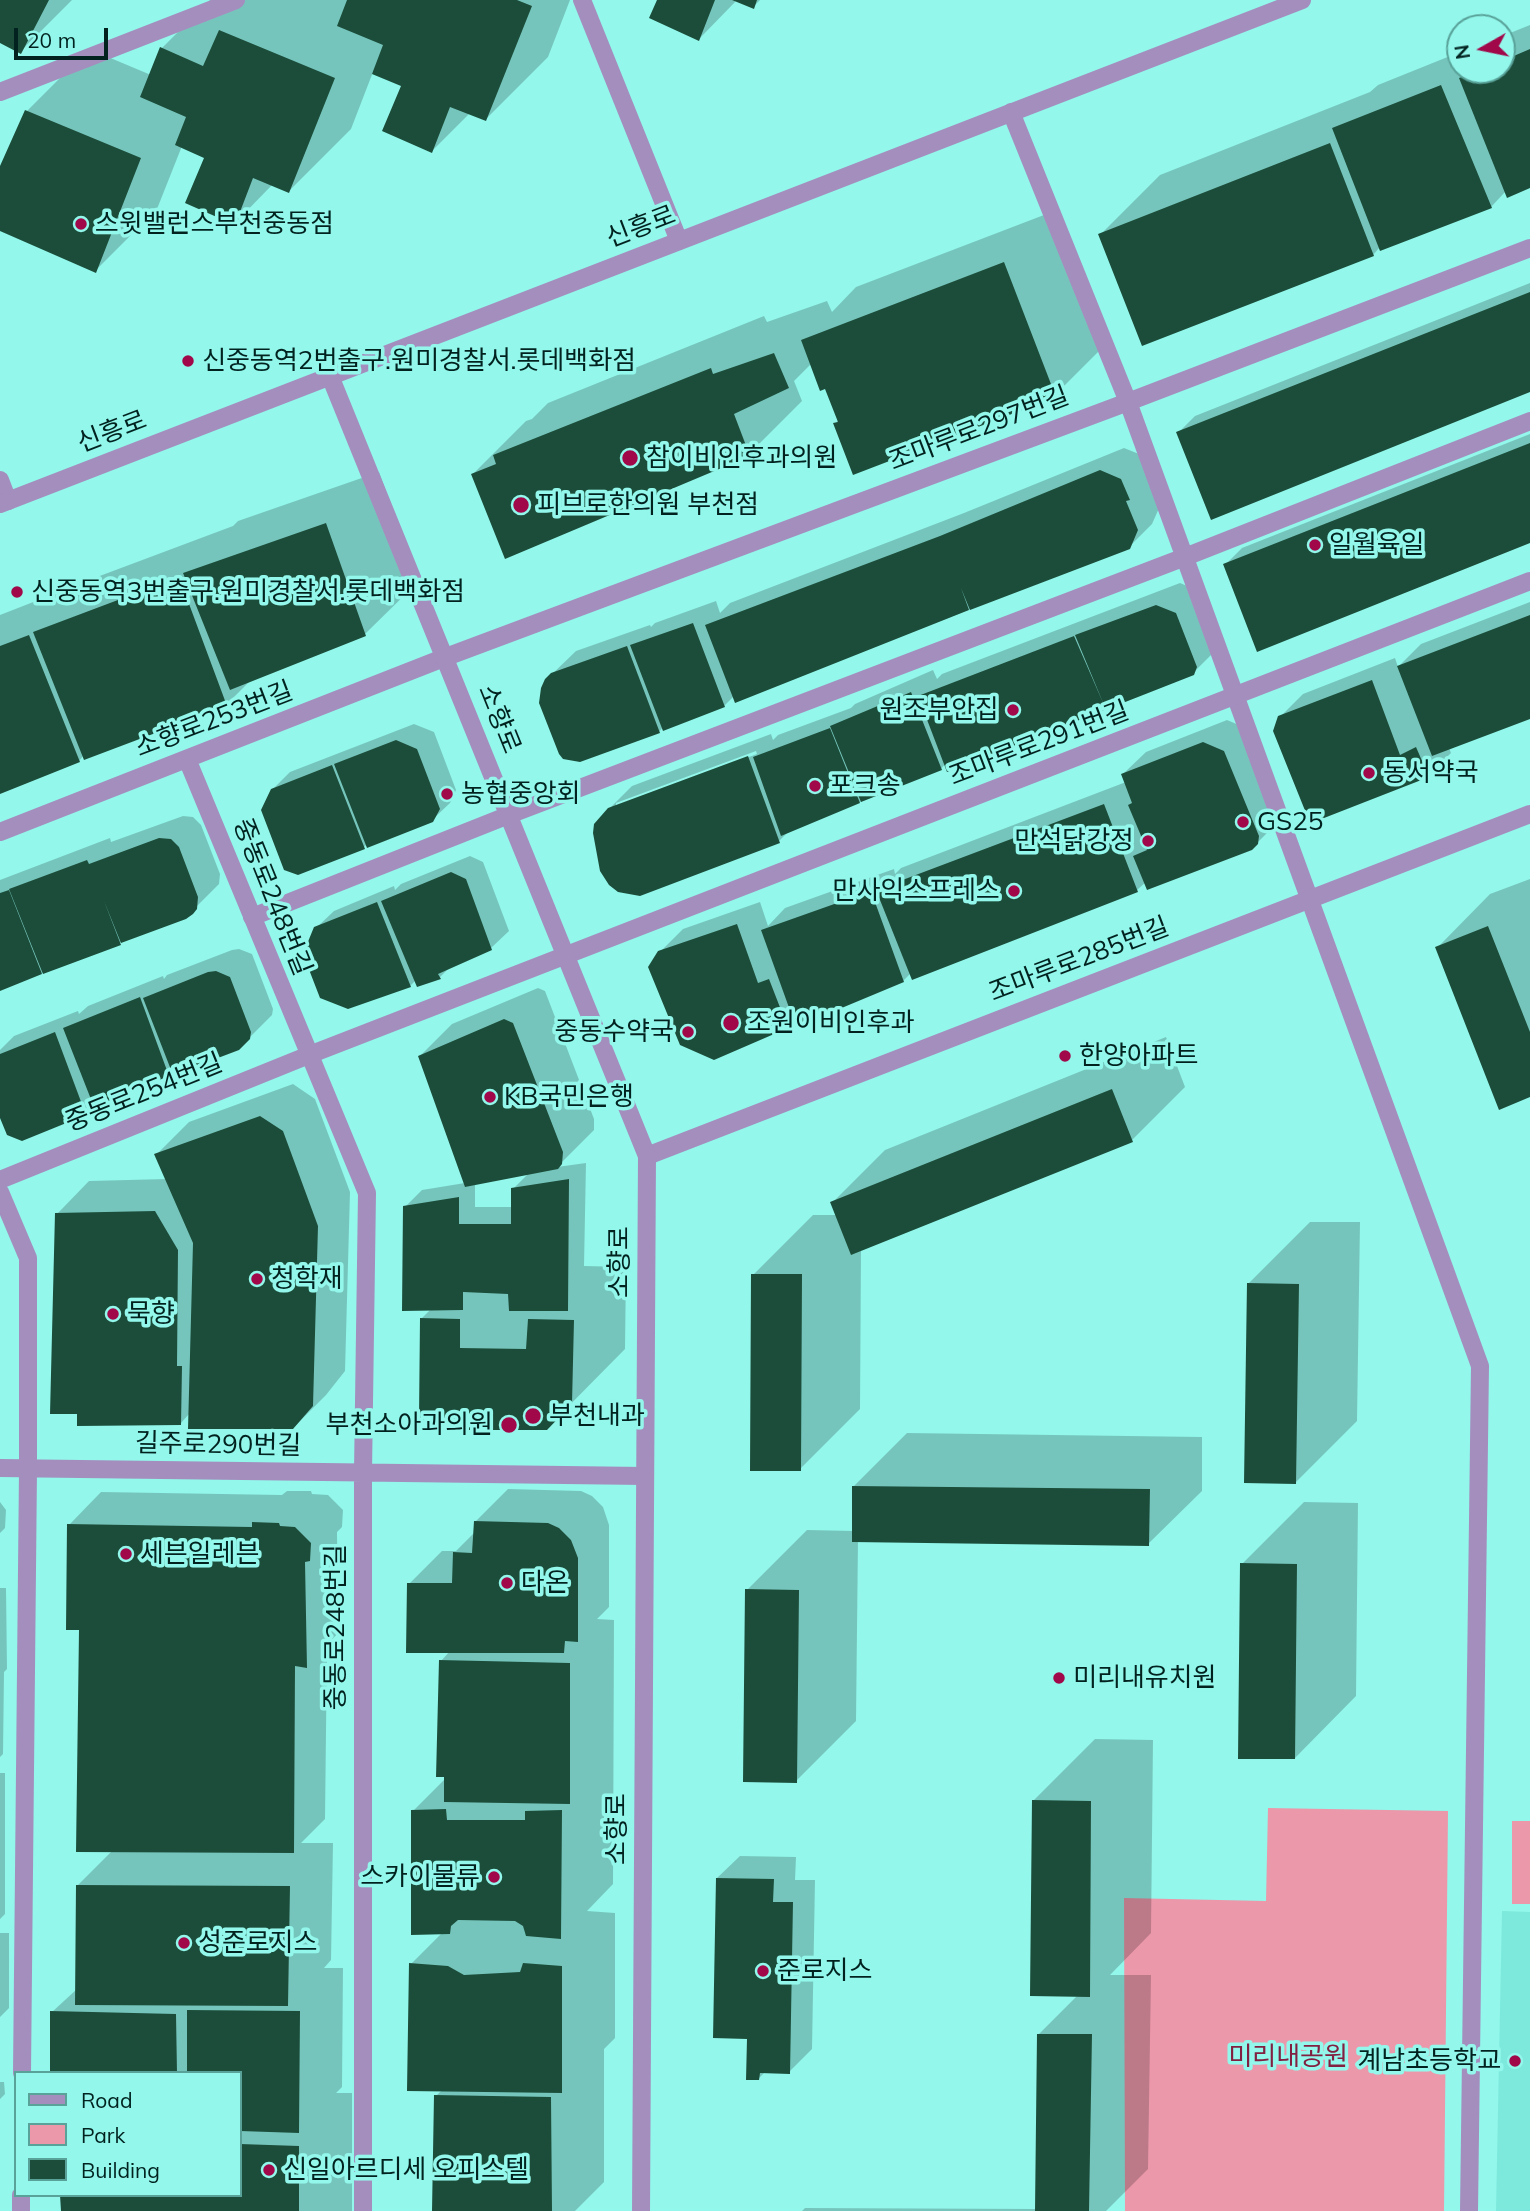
<!DOCTYPE html>
<meta charset="utf-8">
<style>
body{margin:0}
#map{position:relative;width:1530px;height:2211px;overflow:hidden;background:#93f7eb;font-family:Mulish,sans-serif}
canvas{display:block}
.legend{position:absolute;left:14px;top:2071px;width:228px;height:126px;box-sizing:border-box;background:#93f7eb;border:2px solid #59a299;margin:0;padding:9px 12px;list-style:none;font-size:21px;color:#01221f}
.legend li{display:flex;align-items:center;gap:14px;height:35px}
.legend b{width:35px;border:2px solid #59a299}
.north{position:absolute;left:1446px;top:14px;width:70px;height:70px;box-sizing:border-box;background:#93f7eb;border:2px solid #59a299;border-radius:50%;rotate:261deg;font-size:19px;font-weight:700;line-height:28px;text-align:center;color:#01221f}
.north::after{content:'';display:block;margin:auto;width:24px;height:32px;background:#a10849;clip-path:polygon(50% 0,100% 100%,50% 72%,0 100%)}
.scale{position:absolute;left:14px;top:28px;width:94px;height:32px;box-sizing:border-box;border:4px solid #01221f;border-top:0;padding-left:9px;font-size:21px;line-height:24px;white-space:nowrap;color:#01221f;-webkit-text-stroke:5px #93f7eb;paint-order:stroke}
</style>
<div id="map">
<canvas width="1530" height="2211"></canvas>
<ul class="legend">
<li><b style="height:9px;background:#a48ebe"></b>Road</li>
<li><b style="height:19px;background:#eb98aa"></b>Park</li>
<li><b style="height:19px;background:#1c4d3a"></b>Building</li>
</ul>
<div class="north">N</div>
<div class="scale">20 m</div>
</div>
<script>
const ctx = document.querySelector('canvas').getContext('2d');
ctx.lineJoin = 'round';
function fillPath(path, color) {
  ctx.fillStyle = color;
  ctx.fill(path, 'evenodd');
}
function toPath(rows) {
  const path = new Path2D();
  for (const r of rows) {
    path.moveTo(r[0], r[1]);
    for (let i = 2; i < r.length; i += 2) path.lineTo(r[i], r[i + 1]);
  }
  return path;
}
function stroke(path, color, width, dash) {
  ctx.strokeStyle = color;
  ctx.lineWidth = width;
  ctx.lineCap = dash ? 'butt' : 'round';
  ctx.setLineDash(dash || []);
  ctx.stroke(path);
}
function write(font, color, halo, rows, align = 'center') {
  ctx.font = font + ' Mulish,"Noto Sans KR",sans-serif';
  ctx.lineWidth = 7;
  ctx.setLineDash([]);
  ctx.textBaseline = 'middle';
  ctx.strokeStyle = halo;
  ctx.fillStyle = color;
  for (const [text, x, y, turn = 0] of rows) {
    ctx.save();
    ctx.translate(x, y);
    ctx.rotate((+turn || 0) * Math.PI / 180);
    ctx.textAlign = isNaN(turn) ? turn : align;
    if (halo) ctx.strokeText(text, 0, 0);
    ctx.fillText(text, 0, 0);
    ctx.restore();
  }
}
fillPath(toPath([
 [1502,1911,1530,1912,1530,2211,1496,2211]
]), '#7ce9dc');
fillPath(toPath([
 [1268,1808,1448,1811,1444,2211,1125,2211,1124,1898,1266,1901],
 [1512,1821,1530,1821,1530,1904,1512,1904]
]), '#eb98aa');
fillPath(toPath([
 [0,0,72,0,20,52,0,41],
 [210,0,570,0,548,57,486,119,470,113,432,151,404,85,373,72,351,129,289,191,273,184,235,223,207,157,182,146,157,209,95,271,0,229,0,171,27,111,89,49,151,75,162,48],
 [659,0,760,0,753,7,737,0,699,39],
 [1530,25,1530,187,1506,191,1491,207,1380,247,1373,255,1100,235,1160,175,1370,92,1378,85,1460,52,1460,70,1502,70,1502,38,1505,35],
 [1057,210,1108,342,1055,395,835,424,839,419,826,387,812,363,794,381,802,401,749,454,473,474,526,421,532,419,548,403,764,316,767,322,827,301,832,312,856,287],
 [1530,283,1530,390,1178,433,1195,416],
 [1530,434,1530,541,1225,565,1242,548],
 [1124,448,1144,456,1160,506,1152,524,1129,547,736,701,734,696,724,706,663,727,659,732,546,680,576,651,650,625,651,627,655,623,716,601,720,613,730,603,964,513],
 [379,472,419,581,365,634,251,680,227,704,85,758,84,755,79,761,0,792,0,615,82,583,83,586,89,580,233,526,238,521],
 [1180,583,1199,591,1216,650,1193,673,945,764,941,769,789,831,779,841,609,809,632,786,771,734,773,740,778,735,851,708,855,704,933,670,937,679,942,674],
 [756,751,757,754,616,807,616,803],
 [1530,602,1530,717,1449,748,1451,753,1428,776,1280,717,1303,694,1395,658,1398,667,1421,644],
 [1227,720,1246,728,1280,820,1251,849,1146,882,1137,890,911,973,903,981,795,1018,787,1026,660,952,683,929,760,902,768,926,785,908,894,869,895,874,901,868,1126,782,1123,774,1146,752],
 [414,724,434,732,456,790,450,803,432,820,367,844,364,847,272,790,290,772],
 [183,816,193,817,201,825,220,874,219,884,186,917,0,989,0,880,110,838,111,842],
 [470,856,483,862,509,931,491,948,450,967,440,977,416,980,410,986,348,1007,316,928,334,911,394,886,395,890,401,884],
 [1530,879,1530,1095,1437,948,1490,894],
 [239,949,252,954,273,1009,272,1015,238,1049,173,1070,169,1075,95,1103,85,1113,0,1113,0,1050,14,1036,78,1011,79,1014,88,1006,163,976,164,979,167,975,232,950],
 [538,988,545,991,594,1119,594,1130,557,1167,586,1163,584,1266,626,1267,625,1349,547,1428,422,1318,431,1309,405,1207,422,1190,465,1183,420,1056,452,1024],
 [529,1173,513,1189,513,1207,475,1207,475,1183],
 [1166,1037,1185,1087,1132,1140,861,1249,860,1409,800,1469,753,1275,813,1215,837,1215,832,1203,885,1150],
 [293,1084,315,1099,350,1192,345,1371,326,1395,293,1428,190,1413,180,1424,57,1214,89,1181,167,1179,156,1155,189,1122],
 [1310,1222,1360,1222,1357,1421,1295,1483,1249,1283],
 [907,1433,1202,1437,1202,1491,1148,1544,858,1540,856,1721,796,1781,747,1590,807,1530,854,1531,854,1486],
 [508,1489,581,1491,592,1496,603,1507,609,1525,609,1607,597,1619,614,1620,613,1884,587,1911,615,1913,615,2038,604,2049,604,2182,575,2211,434,2211,436,2096,442,2090,411,1964,442,1933,413,1811,446,1778,441,1661,450,1651,409,1584,442,1551,456,1551,475,1532,475,1522],
 [287,1491,311,1491,312,1494,328,1495,343,1510,342,1527,337,1532,338,1633,327,1645,325,1819,301,1843,333,1843,331,1960,324,1968,343,1968,342,2087,336,2093,352,2093,352,2211,62,2211,240,2195,240,2073,52,2073,52,2012,77,1989,77,1886,113,1850,80,1628,69,1525,101,1492,282,1495],
 [0,1502,6,1510,5,1528,0,1533],
 [1304,1502,1358,1503,1356,1696,1295,1758,1242,1564],
 [0,1588,6,1588,7,1669,4,1672,3,1754,0,1757],
 [1095,1739,1153,1740,1151,1933,1110,1975,1151,1975,1148,2169,1106,2211,802,2211,805,2208,1037,2209,1039,2034,1078,1995,1033,1801],
 [0,1773,5,1773,5,1914,0,1919],
 [740,1856,796,1857,795,1880,815,1880,812,2049,789,2072,765,2072,759,2078,748,2037,717,1878],
 [0,1933,9,1933,9,2008,0,2017],
 [0,2082,4,2082,5,2094,0,2099]
]), '#0003');
fillPath(toPath([
 [0,0,49,0,21,54,0,43],
 [347,0,517,0,532,6,486,121,450,107,432,153,382,131,401,86,372,74,383,45,337,26],
 [657,0,715,0,699,41,649,18],
 [732,0,757,0,754,9],
 [219,30,335,78,289,193,253,178,235,225,185,203,204,158,175,145,186,117,140,97,160,47,203,66],
 [1530,49,1530,188,1507,198,1459,78,1480,70,1502,70,1502,61],
 [1441,85,1492,208,1380,251,1332,128],
 [25,110,141,158,96,273,0,231,0,166],
 [1330,143,1374,256,1142,346,1098,234],
 [1004,262,1056,397,853,475,833,423,838,422,825,389,820,391,801,340],
 [1530,292,1530,392,1211,520,1176,432],
 [774,353,789,388,734,414,750,456,505,559,471,474,496,464,493,455,711,368,713,374],
 [1530,443,1530,543,1257,652,1223,564],
 [1100,470,1121,479,1130,500,1126,501,1138,530,1130,549,970,610,961,588,969,610,735,703,705,625,940,536],
 [326,523,366,636,230,690,183,573],
 [179,577,227,706,84,760,33,632],
 [1156,605,1176,613,1197,667,1194,675,947,772,918,696,1074,636,1104,705,1075,635],
 [1530,615,1530,719,1432,756,1397,666],
 [693,623,725,707,663,731,630,645],
 [29,635,80,762,0,794,0,646],
 [627,646,660,733,580,762,563,759,559,754,539,703,541,688,545,679,551,673],
 [1372,680,1400,755,1416,747,1429,777,1324,818,1312,817,1306,813,1273,731,1278,716],
 [911,692,942,770,861,802,830,726],
 [830,728,860,803,781,836,753,757],
 [396,740,417,749,440,809,433,822,367,848,334,764],
 [1203,742,1224,751,1259,836,1258,844,1252,850,1147,890,1133,856,1147,850,1128,805,1132,803,1121,774],
 [748,756,780,843,640,896,618,892,609,885,600,871,593,833,594,824,608,808],
 [332,765,365,849,298,875,284,870,261,810,271,789],
 [1104,804,1138,892,912,980,876,890],
 [159,838,171,839,179,847,198,897,197,909,193,914,186,919,121,943,104,901,121,945,43,974,9,889,87,860,89,864],
 [451,872,466,879,492,950,438,974,441,979,417,987,381,901],
 [9,890,42,974,0,991,0,893],
 [871,891,904,982,796,1027,761,930],
 [377,902,411,987,348,1009,320,998,303,954,314,927],
 [737,924,758,983,769,979,788,1028,714,1060,680,1045,648,967,658,951],
 [1488,926,1530,1032,1530,1097,1499,1110,1435,947],
 [216,971,230,977,251,1032,250,1039,239,1050,173,1075,143,998,208,972],
 [140,997,169,1076,94,1107,63,1028],
 [504,1019,513,1023,563,1152,562,1164,558,1169,465,1187,418,1056],
 [55,1032,86,1115,22,1141,7,1135,0,1118,0,1054],
 [1112,1089,1133,1142,851,1255,830,1202],
 [260,1116,283,1131,318,1226,313,1406,293,1429,188,1429,193,1243,154,1154],
 [569,1179,568,1311,509,1311,508,1294,463,1292,463,1310,402,1311,403,1206,459,1197,459,1224,511,1224,511,1188],
 [155,1211,178,1250,177,1366,182,1366,181,1425,77,1426,77,1414,50,1414,55,1213],
 [751,1274,802,1274,801,1471,750,1471],
 [1247,1283,1299,1284,1296,1484,1244,1483],
 [420,1318,460,1319,460,1348,526,1349,528,1319,574,1320,572,1404,547,1430,430,1430,419,1419],
 [852,1486,1150,1489,1149,1546,852,1542],
 [474,1521,548,1523,559,1528,571,1540,578,1558,578,1642,565,1641,564,1653,406,1653,407,1583,452,1583,453,1552,472,1553],
 [252,1522,279,1523,280,1526,295,1527,311,1543,310,1561,305,1562,307,1668,295,1666,294,1853,76,1852,79,1630,66,1630,67,1524,252,1527],
 [1240,1563,1297,1564,1295,1759,1238,1759],
 [745,1589,799,1590,797,1783,743,1782],
 [439,1660,570,1663,570,1804,444,1802,444,1777,436,1777],
 [1032,1800,1091,1801,1090,1997,1030,1996],
 [446,1809,447,1820,525,1820,525,1811,562,1810,561,1939,526,1936,523,1926,515,1921,458,1920,451,1926,450,1934,411,1935,411,1810],
 [716,1878,774,1879,773,1902,793,1902,790,2074,760,2073,759,2080,746,2080,747,2039,713,2038],
 [76,1885,290,1886,288,2006,75,2005],
 [409,1963,448,1966,464,1975,520,1972,523,1963,562,1966,562,2093,407,2091],
 [187,2010,300,2011,299,2133,240,2131,240,2073,187,2073],
 [50,2011,176,2014,177,2073,50,2073],
 [1037,2034,1092,2034,1089,2211,1035,2211],
 [434,2095,551,2097,552,2211,432,2211],
 [240,2144,299,2146,299,2211,61,2211,60,2195,240,2195]
]), '#1c4d3a');
stroke(toPath([
 [1128,402,1480,1366,1469,2211],
 [252,917,509,815,1185,557,1530,421]
]), '#a48ebe', 18);
stroke(toPath([
 [582,0,679,241],
 [0,92,236,0],
 [1011,112,1128,402],
 [0,480,8,501],
 [187,759,367,1193,363,1472,363,2211],
 [0,832,446,657,1128,402,1530,248],
 [647,1156,1530,814],
 [0,1180,309,1055,1530,581],
 [0,1192,28,1258,28,1469,22,2073],
 [0,1468,645,1476],
 [21,2211,21,2195]
]), '#a48ebe', 18);
stroke(toPath([
 [330,376,647,1156,641,2211],
 [0,504,1302,0]
]), '#a48ebe', 18);
for (const [x, y, r, color] of [
 [81,224,7,"#a10849"],
 [188,361,7,"#a10849"],
 [630,458,9,"#a10849"],
 [521,505,9,"#a10849"],
 [1315,545,7,"#a10849"],
 [17,592,7,"#a10849"],
 [1013,710,7,"#a10849"],
 [1369,773,7,"#a10849"],
 [815,786,7,"#a10849"],
 [447,794,7,"#a10849"],
 [1243,822,7,"#a10849"],
 [1148,841,7,"#a10849"],
 [1014,891,7,"#a10849"],
 [731,1023,9,"#a10849"],
 [688,1032,7,"#a10849"],
 [1065,1056,7,"#a10849"],
 [490,1097,7,"#a10849"],
 [257,1279,7,"#a10849"],
 [113,1314,7,"#a10849"],
 [533,1416,9,"#a10849"],
 [509,1425,9,"#a10849"],
 [126,1554,7,"#a10849"],
 [507,1583,7,"#a10849"],
 [1059,1678,7,"#a10849"],
 [494,1877,7,"#a10849"],
 [184,1943,7,"#a10849"],
 [763,1971,7,"#a10849"],
 [1515,2061,7,"#a10849"],
 [269,2170,7,"#a10849"]
]) {
  const dot = new Path2D();
  dot.arc(x, y, r, 0, 2 * Math.PI);
  ctx.fillStyle = color;
  ctx.fill(dot);
  stroke(dot, '#93f7eb', 2.5);
}
write('26px', '#01221f', '#93f7eb', [
 ["스윗밸런스부천중동점",95,224],
 ["신중동역2번출구.원미경찰서.롯데백화점",202,361],
 ["참이비인후과의원",646,458],
 ["피브로한의원 부천점",537,505],
 ["일월육일",1329,545],
 ["신중동역3번출구.원미경찰서.롯데백화점",31,592],
 ["원조부안집",999,710,"right"],
 ["동서약국",1383,773],
 ["포크송",829,786],
 ["농협중앙회",461,794],
 ["GS25",1257,822],
 ["만석닭강정",1134,841,"right"],
 ["만사익스프레스",1000,891,"right"],
 ["조원이비인후과",747,1023],
 ["중동수약국",674,1032,"right"],
 ["한양아파트",1079,1056],
 ["KB국민은행",504,1097],
 ["청학재",271,1279],
 ["묵향",127,1314],
 ["부천내과",549,1416],
 ["부천소아과의원",493,1425,"right"],
 ["세븐일레븐",140,1554],
 ["다온",521,1583],
 ["미리내유치원",1073,1678],
 ["스카이물류",480,1877,"right"],
 ["성준로지스",198,1943],
 ["준로지스",777,1971],
 ["계남초등학교",1501,2061,"right"],
 ["신일아르디세 오피스텔",283,2170]
], 'left');
write('26px', '#01221f', '#93f7eb', [
 ["신흥로",641,227,-21],
 ["조마루로297번길",979,429,-21],
 ["신흥로",112,432,-21],
 ["소향로",499,719,68],
 ["소향로253번길",214,720,-21],
 ["조마루로291번길",1039,744,-21],
 ["중동로248번길",272,897,68],
 ["조마루로285번길",1079,960,-21],
 ["중동로254번길",144,1093,-22],
 ["소향로",620,1262,-90],
 ["길주로290번길",218,1445,1],
 ["중동로248번길",336,1627,-90],
 ["소향로",617,1829,-90]
]);
write('26px', '#812040', '#93f7eb', [
 ["미리내공원",1288,2057]
]);
</script>
